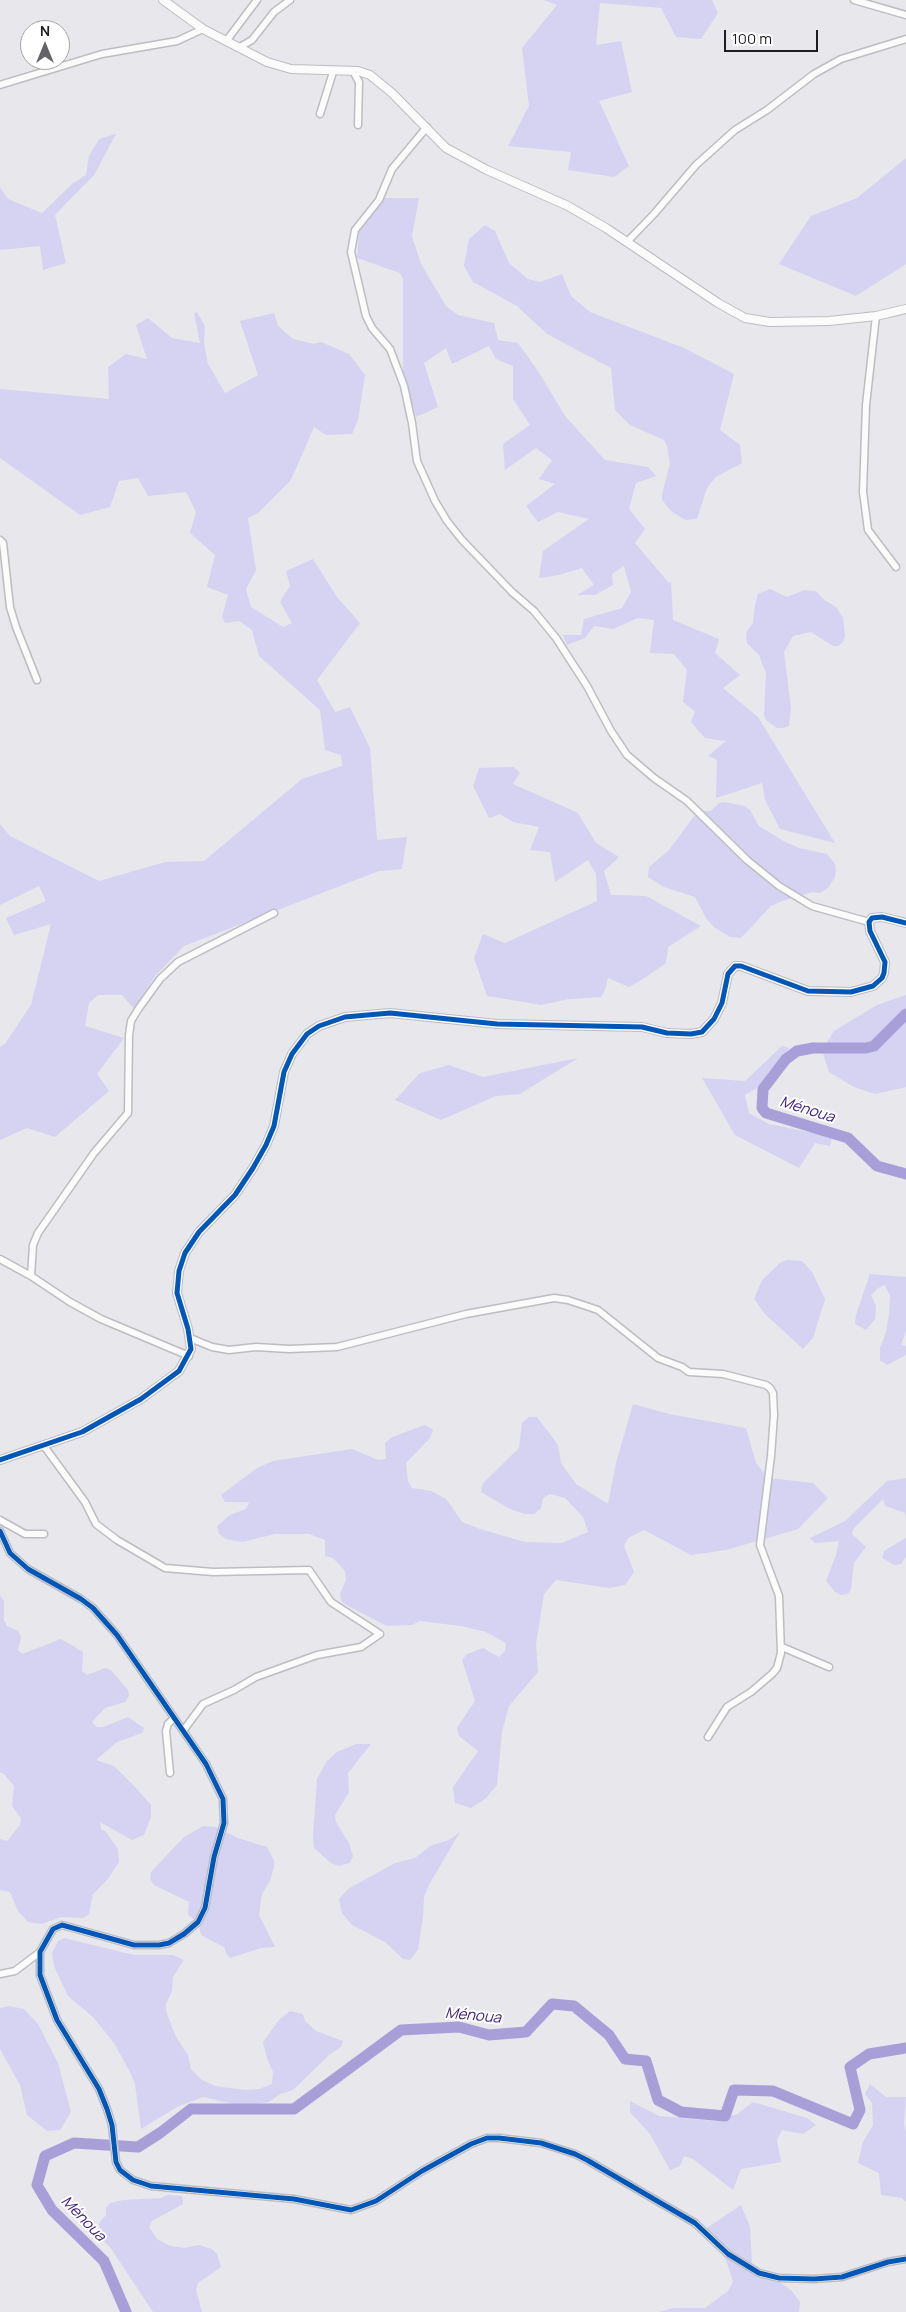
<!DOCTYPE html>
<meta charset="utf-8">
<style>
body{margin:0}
#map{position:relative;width:906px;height:2312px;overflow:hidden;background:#e7e7ec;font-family:Manrope,sans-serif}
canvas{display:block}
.north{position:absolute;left:20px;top:20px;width:50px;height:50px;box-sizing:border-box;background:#fff;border:1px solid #a5a5a6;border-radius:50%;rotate:0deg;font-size:14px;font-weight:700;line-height:20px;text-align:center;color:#1e1d21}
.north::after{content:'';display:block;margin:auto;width:18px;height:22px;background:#646468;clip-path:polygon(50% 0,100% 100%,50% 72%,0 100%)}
.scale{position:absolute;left:724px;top:30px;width:94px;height:22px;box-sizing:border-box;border:2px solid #1e1d21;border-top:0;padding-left:6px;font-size:15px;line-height:18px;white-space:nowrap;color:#1e1d21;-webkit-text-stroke:4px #fff;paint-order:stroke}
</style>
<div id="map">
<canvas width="906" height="2312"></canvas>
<div class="north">N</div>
<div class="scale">100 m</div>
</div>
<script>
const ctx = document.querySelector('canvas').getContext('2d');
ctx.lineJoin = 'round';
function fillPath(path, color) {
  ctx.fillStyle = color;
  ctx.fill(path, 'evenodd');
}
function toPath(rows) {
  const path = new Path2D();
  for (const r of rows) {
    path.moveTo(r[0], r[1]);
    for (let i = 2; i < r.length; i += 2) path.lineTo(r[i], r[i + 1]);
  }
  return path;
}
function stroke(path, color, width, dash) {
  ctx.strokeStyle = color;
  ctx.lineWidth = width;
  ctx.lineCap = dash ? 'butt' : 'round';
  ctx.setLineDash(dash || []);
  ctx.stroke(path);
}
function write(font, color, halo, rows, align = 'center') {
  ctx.font = font + ' Manrope,sans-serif';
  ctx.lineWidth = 4;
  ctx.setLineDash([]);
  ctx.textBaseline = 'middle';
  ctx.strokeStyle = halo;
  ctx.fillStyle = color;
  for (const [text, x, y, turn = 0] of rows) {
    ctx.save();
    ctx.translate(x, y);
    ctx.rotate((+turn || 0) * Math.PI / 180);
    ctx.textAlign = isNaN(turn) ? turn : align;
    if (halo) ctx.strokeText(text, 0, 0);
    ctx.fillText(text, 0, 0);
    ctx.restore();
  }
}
fillPath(toPath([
 [543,0,712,0,718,13,701,39,676,37,661,8,600,3,596,45,621,41,632,92,599,101,629,166,614,177,568,170,571,152,508,146,529,106,522,48,557,5],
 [116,134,94,175,55,215,66,263,43,270,40,246,0,250,0,187,8,199,42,213,72,184,86,175,89,156,99,139],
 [906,158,906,264,856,296,779,264,811,216,857,198],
 [382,198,419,198,412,236,421,264,446,306,458,315,494,323,498,340,518,343,538,371,565,416,605,460,648,467,656,476,636,483,629,509,645,529,635,543,669,583,671,582,673,620,719,639,715,653,740,675,723,688,758,717,835,843,780,829,765,800,762,783,716,798,717,760,708,756,726,741,705,738,691,722,695,712,683,702,687,670,674,654,650,653,654,620,638,618,613,629,594,626,585,638,567,645,563,635,581,635,584,619,622,608,631,592,624,566,612,574,613,585,595,595,577,595,594,585,582,568,559,575,539,578,543,551,589,519,558,512,538,522,526,506,555,484,539,479,552,460,536,448,505,470,503,444,530,425,513,399,513,366,496,359,489,346,452,364,446,348,424,363,438,407,416,417,401,371,403,370,403,279,400,273,357,258,359,230],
 [485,225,495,231,509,263,528,279,540,282,562,274,571,296,590,312,684,348,734,374,720,430,740,445,742,463,716,477,711,483,707,488,697,519,686,520,680,517,670,510,662,500,662,494,670,464,667,446,664,440,630,425,615,410,611,368,547,334,517,306,473,282,464,266,469,239],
 [197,312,205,326,204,343,208,364,225,393,258,375,240,321,274,313,278,326,293,339,314,344,321,342,349,354,365,375,358,420,352,434,326,435,314,427,291,480,258,513,248,518,256,570,246,589,251,607,283,627,292,623,280,602,290,586,286,571,313,559,337,597,360,623,317,680,335,712,350,707,370,748,377,840,407,837,402,869,379,871,184,946,155,976,134,1009,122,995,98,995,89,1003,85,1026,124,1038,97,1074,109,1091,55,1137,27,1128,0,1140,0,1047,5,1044,31,1005,51,924,14,935,6,918,46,901,39,886,0,905,0,824,10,836,99,881,165,862,204,861,302,779,342,766,341,755,325,750,320,710,259,656,252,630,239,621,225,623,222,617,228,595,207,587,215,555,190,533,196,512,186,492,148,496,138,478,119,481,110,507,80,515,0,458,0,389,109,399,108,367,126,354,147,359,136,325,148,318,172,338,200,343,194,313],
 [770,589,787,597,804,590,816,591,824,600,836,607,843,618,845,635,843,642,838,646,833,646,811,632,793,636,784,652,791,708,789,726,783,728,777,728,766,720,764,715,766,673,759,655,747,643,746,637,747,631,753,623,755,605,758,594],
 [514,767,520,773,513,784,578,813,596,843,619,857,604,871,611,895,646,896,701,926,668,947,666,963,643,979,629,987,608,978,605,990,601,997,569,999,541,1005,487,996,474,958,483,934,505,943,597,901,596,874,588,860,555,882,550,852,530,850,539,827,513,822,500,814,489,818,473,786,479,768],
 [725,802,744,806,750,810,759,826,785,842,799,848,827,854,835,864,836,870,835,877,828,888,820,893,813,892,782,901,771,906,741,938,730,937,714,927,706,918,695,897,664,887,648,877,649,867,669,850,694,816,704,811,711,811,719,803],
 [906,995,906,1087,875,1094,854,1087,829,1072,822,1050,834,1031,877,1005],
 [782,1046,789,1048,760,1086,745,1095,749,1113,769,1124,832,1137,830,1146,815,1143,799,1168,735,1135,702,1078,745,1081],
 [578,1058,520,1094,496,1096,441,1120,395,1100,420,1073,449,1065,483,1077],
 [788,1260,802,1261,812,1272,825,1299,813,1338,803,1349,766,1315,754,1299,762,1280,781,1262],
 [870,1274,906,1277,906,1331,901,1345,906,1346,906,1355,887,1365,880,1360,880,1348,886,1332,889,1314,890,1296,885,1285,878,1288,871,1295,876,1306,875,1319,866,1330,855,1324,856,1315],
 [633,1404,669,1414,746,1428,756,1463,768,1478,813,1483,828,1498,798,1529,726,1550,691,1555,644,1530,628,1538,624,1546,634,1572,625,1585,609,1588,556,1580,544,1594,536,1644,538,1672,509,1706,502,1732,497,1785,485,1799,471,1808,455,1803,453,1787,478,1751,459,1736,457,1728,475,1701,462,1660,467,1654,483,1648,499,1657,505,1651,506,1643,486,1632,461,1626,420,1621,412,1625,387,1626,350,1607,342,1602,340,1594,346,1580,345,1571,333,1558,325,1556,325,1540,309,1534,275,1534,242,1542,226,1539,219,1534,217,1526,230,1515,246,1509,249,1502,225,1502,221,1495,257,1468,273,1461,352,1449,378,1460,386,1459,385,1443,392,1437,425,1425,433,1430,430,1438,406,1463,408,1481,412,1488,431,1491,446,1499,462,1522,480,1529,525,1542,562,1543,588,1532,583,1517,565,1498,550,1494,543,1498,541,1508,534,1514,525,1514,510,1509,481,1492,483,1483,519,1448,522,1423,529,1417,537,1417,558,1445,561,1463,576,1484,608,1504,616,1463],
 [906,1478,906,1521,905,1513,885,1506,883,1499,854,1528,852,1534,866,1547,854,1563,851,1589,848,1594,841,1595,835,1592,826,1581,836,1555,839,1541,815,1543,810,1538,845,1521,887,1481],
 [906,1538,906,1557,901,1564,894,1565,882,1558,884,1551],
 [0,1595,4,1601,4,1620,7,1626,18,1631,21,1637,18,1650,22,1654,61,1639,83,1652,82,1671,87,1675,105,1668,111,1670,128,1690,129,1696,125,1702,105,1708,92,1722,97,1727,103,1727,128,1717,144,1728,142,1733,117,1742,96,1760,114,1766,137,1789,151,1805,151,1817,144,1835,132,1840,100,1822,101,1829,106,1832,118,1849,119,1862,107,1880,93,1894,89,1914,83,1918,61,1917,42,1924,28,1922,18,1911,10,1892,0,1890,0,1839,7,1841,20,1825,21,1818,12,1806,14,1786,4,1774,0,1772],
 [356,1744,371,1744,348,1773,349,1792,335,1815,336,1822,349,1843,353,1856,350,1863,338,1866,331,1863,314,1848,313,1835,317,1779,327,1761,337,1752],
 [203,1826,216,1827,238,1838,267,1847,274,1860,274,1867,270,1881,262,1894,259,1915,275,1947,261,1948,230,1958,226,1953,224,1947,201,1935,198,1922,188,1915,189,1902,154,1885,150,1879,151,1872,184,1837],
 [460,1832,429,1885,424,1897,423,1917,418,1950,410,1960,403,1959,385,1942,352,1925,342,1913,339,1899,348,1889,395,1863,415,1858,430,1846,449,1840],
 [64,1938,134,1955,173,1955,184,1960,173,1977,172,1991,166,2004,166,2011,176,2037,188,2055,191,2069,202,2080,215,2086,245,2090,259,2089,272,2084,273,2072,268,2061,263,2042,279,2020,290,2011,303,2014,305,2021,316,2031,343,2041,341,2047,329,2055,293,2090,280,2094,269,2102,242,2106,203,2097,177,2107,141,2129,135,2084,130,2072,114,2043,93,2017,68,1996,54,1966,52,1953,58,1941],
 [9,2006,24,2009,38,2024,58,2063,71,2112,60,2130,47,2131,27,2115,20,2085,0,2049,0,2008],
 [870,2084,886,2097,906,2097,904,2123,906,2133,906,2202,902,2198,881,2195,879,2173,858,2163,863,2142,873,2125,872,2103,865,2094],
 [630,2101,659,2116,715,2121,725,2116,736,2115,753,2102,807,2118,816,2125,803,2134,782,2130,777,2140,781,2162,741,2169,733,2190,693,2159,684,2156,680,2166,670,2170,650,2134,630,2112],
 [168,2195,182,2196,183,2204,152,2221,149,2227,157,2239,170,2246,184,2248,199,2245,212,2249,217,2254,221,2267,198,2283,196,2290,202,2312,153,2312,110,2247,101,2239,99,2223,106,2215,106,2208,110,2203,124,2200,161,2198],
 [741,2205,750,2227,752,2263,791,2290,800,2302,799,2312,659,2312,674,2308,705,2308,728,2291,733,2282,726,2260,704,2230]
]), '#d6d2f2');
stroke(toPath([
 [906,1014,874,1046,866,1048,813,1048,797,1051,786,1059,763,1089,762,1108,766,1113,848,1138,877,1166,906,1174],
 [126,2312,104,2261,52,2210,37,2185,45,2156,74,2143,138,2147,160,2133,191,2109,294,2109,401,2030,459,2027,489,2035,526,2032,552,2004,574,2006,609,2035,625,2059,646,2061,658,2100,681,2112,725,2116,734,2090,773,2091,853,2124,860,2110,850,2067,869,2054,906,2048]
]), '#a99fd8', 11);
const minor = toPath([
 [854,0,906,15],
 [227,40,257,0],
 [240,47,252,40,274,12,290,0],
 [49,60,52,69],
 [353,71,359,82,358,125],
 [0,85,102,54,177,41,203,29],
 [320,114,333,72],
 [427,127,392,169,379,200,355,230,351,252,366,316,372,328,390,349,404,386,412,423,417,461,435,501,447,521,462,540,512,592,534,611,556,638,587,686,611,731,627,755,654,778,687,801,747,860,779,886,812,906,869,922],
 [627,242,654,214,696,165,735,130,767,110,814,74,841,59,906,39],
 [876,316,866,405,863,492,868,530,896,567],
 [0,540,3,543,10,607,16,627,37,680],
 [0,1259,31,1276,70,1302,101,1319,189,1356],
 [31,1276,33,1245,38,1233,94,1153,128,1113,129,1035,131,1021,139,1008,160,979,178,962,274,913],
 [190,1338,212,1347,229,1350,256,1347,289,1349,337,1347,466,1314,554,1298,568,1300,598,1310,658,1358,682,1367,689,1372,723,1374,766,1385,770,1388,773,1393,774,1415,771,1456,760,1545,779,1596,781,1653,777,1668,772,1674,751,1692,727,1707,708,1737],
 [44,1446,85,1502,96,1524,117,1540,165,1568,213,1572,309,1570,331,1602,380,1634,361,1647,317,1655,256,1677,234,1690,203,1704,183,1731],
 [0,1520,25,1534,44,1534],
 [0,1531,10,1553,28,1569,81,1599,93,1608,117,1635,206,1764,223,1799,224,1823,214,1857,205,1908,198,1922,184,1934,169,1943,159,1945,134,1945,62,1925,53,1929,40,1952,40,1975,57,2020,99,2089,107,2109,112,2125,116,2162,120,2170,133,2180,151,2186,294,2199,351,2210,376,2201,422,2171,471,2144,487,2138,499,2138,541,2143,575,2154,587,2160,695,2223,728,2254,759,2273,779,2278,814,2279,842,2277,888,2262,906,2259],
 [782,1647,829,1667],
 [170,1773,166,1731,168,1724,174,1718],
 [0,1974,15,1971,40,1952]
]);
const tertiary = toPath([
 [163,0,203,29,267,62,291,69,358,71,370,75,392,93,446,148,487,170,568,206,606,228,718,303,745,318,770,322,829,321,876,316,906,309],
 [0,1460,82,1432,141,1399,179,1371,191,1349,188,1329,177,1293,179,1271,185,1253,199,1232,235,1195,253,1168,266,1145,274,1126,284,1072,292,1054,307,1034,319,1026,345,1017,390,1013,497,1024,642,1027,667,1033,691,1034,702,1032,714,1019,722,1003,728,974,735,966,741,966,808,991,851,992,873,986,882,978,884,973,885,962,870,931,869,922,872,918,882,917,906,923]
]);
stroke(minor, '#bdbdc1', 9);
stroke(tertiary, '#bdbdc1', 10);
stroke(minor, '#fbfbfc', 6);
stroke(tertiary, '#fbfbfc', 8);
stroke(toPath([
 [0,1460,82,1432,141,1399,179,1371,191,1349,188,1329,177,1293,179,1271,185,1253,199,1232,235,1195,253,1168,266,1145,274,1126,284,1072,292,1054,307,1034,319,1026,345,1017,390,1013,497,1024,642,1027,667,1033,691,1034,702,1032,714,1019,722,1003,728,974,735,966,741,966,808,991,851,992,873,986,882,978,884,973,885,962,870,931,869,922,872,918,882,917,906,923],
 [0,1531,10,1553,28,1569,81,1599,93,1608,117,1635,206,1764,223,1799,224,1823,214,1857,205,1908,198,1922,184,1934,169,1943,159,1945,134,1945,62,1925,53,1929,40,1952,40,1975,57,2020,99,2089,107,2109,112,2125,116,2162,120,2170,133,2180,151,2186,294,2199,351,2210,376,2201,422,2171,471,2144,487,2138,499,2138,541,2143,575,2154,587,2160,695,2223,728,2254,759,2273,779,2278,814,2279,842,2277,888,2262,906,2259]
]), '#0057b8', 5);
write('italic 15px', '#402280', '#fff', [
 ["Ménoua",807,1110,17],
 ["Ménoua",473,2016,5],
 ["Ménoua",83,2219,46]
]);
</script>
